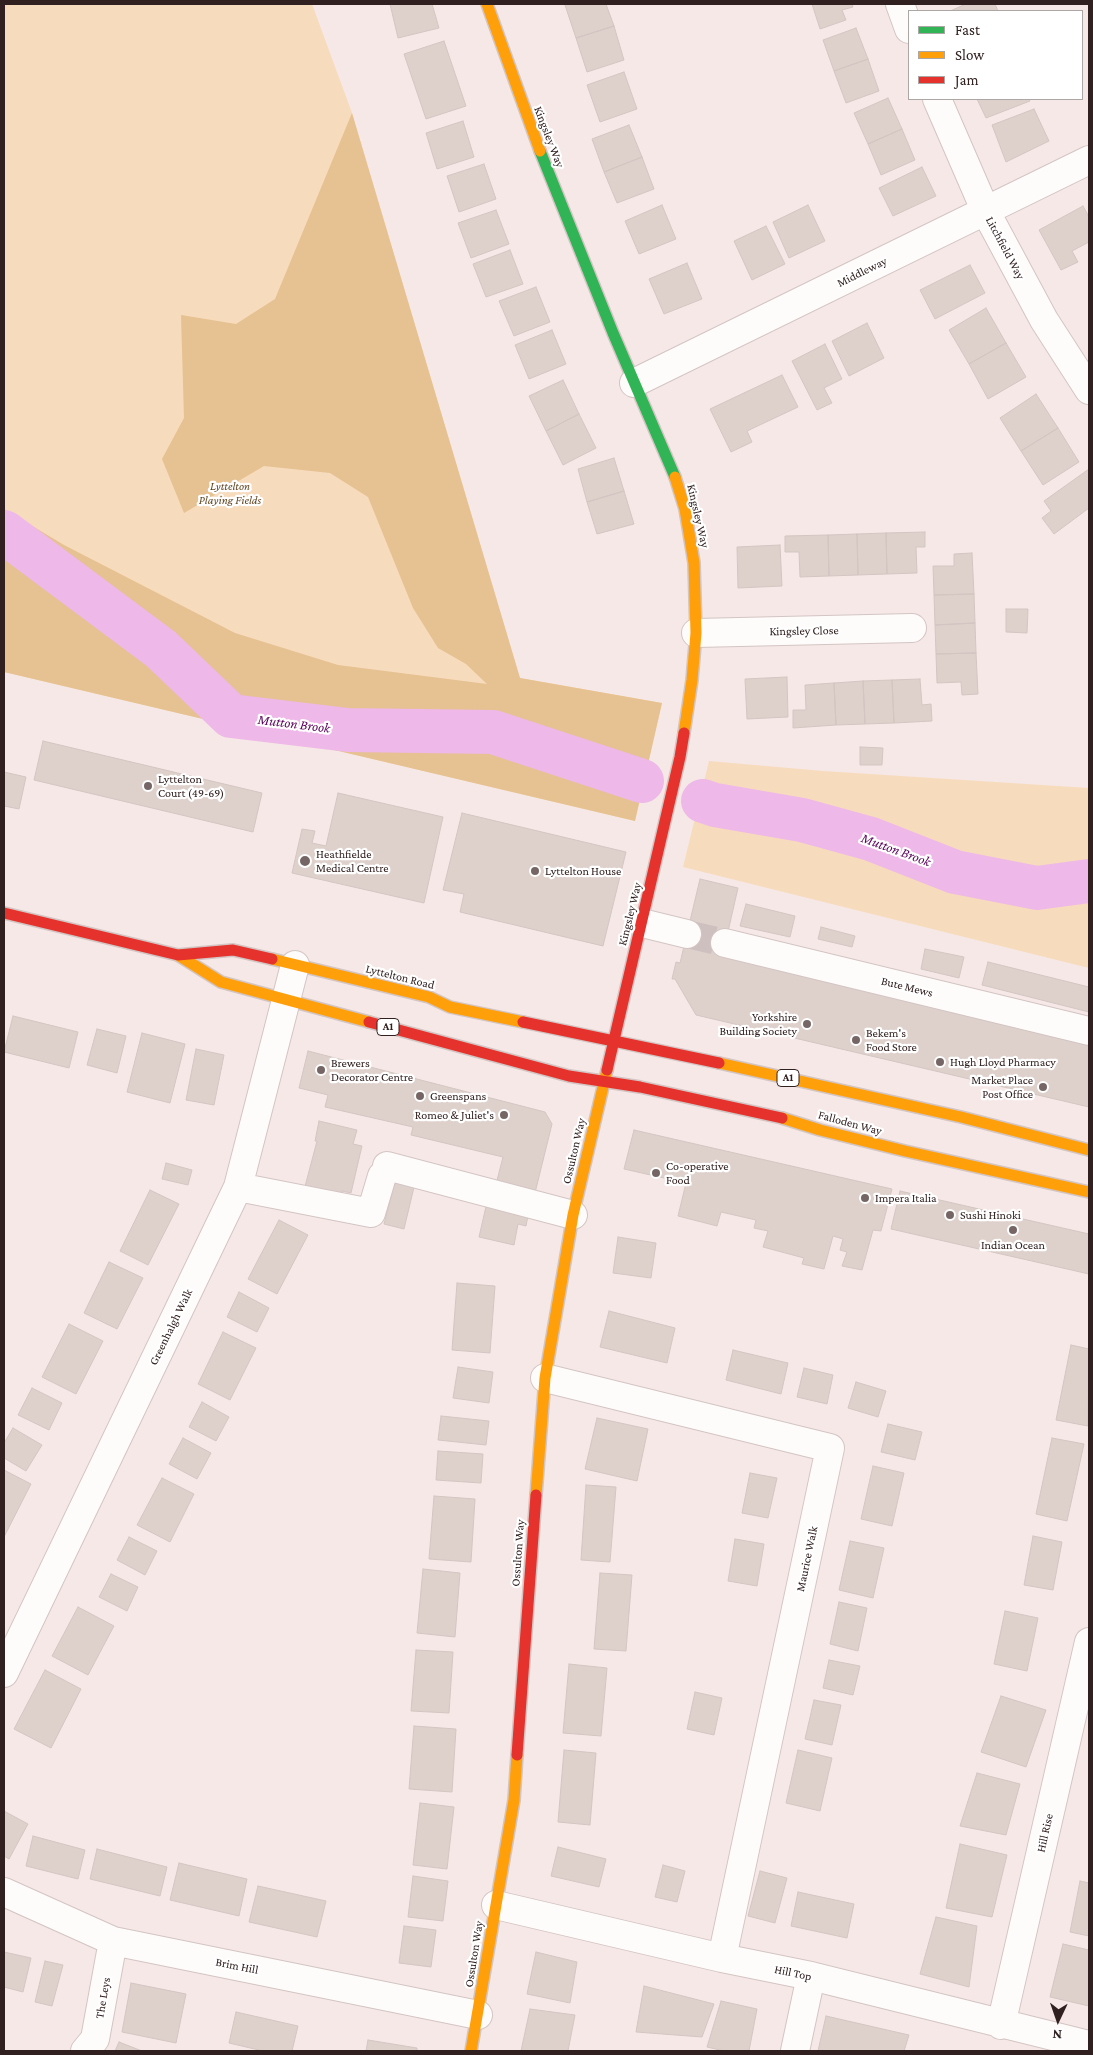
<!DOCTYPE html>
<style>
body{margin:0}
#map{position:relative;width:1093px;height:2055px;overflow:hidden;background:#f6e8e6;font-family:"Crimson Pro",serif}
canvas{display:block}
.frame{position:absolute;inset:0;border:5px solid #30201f;pointer-events:none}
.legend{position:absolute;left:908px;top:10px;width:175px;height:90px;box-sizing:border-box;background:#fff;border:1px solid #aca6a5;margin:0;padding:6px 9px;list-style:none;font-size:15px;color:#30201f}
.legend li{display:flex;align-items:center;gap:10px;height:25px}
.legend b{width:25px;border:1px solid #aca6a5}
.north{position:absolute;left:1033px;top:1995px;width:50px;height:50px;-webkit-text-stroke:4px #fff;paint-order:stroke;rotate:183deg;font-size:14px;font-weight:700;line-height:20px;text-align:center;color:#30201f}
.north::after{content:'';display:block;margin:auto;width:18px;height:22px;background:#30201f;clip-path:polygon(50% 0,100% 100%,50% 72%,0 100%)}
</style>
<div id="map">
<canvas width="1093" height="2055"></canvas>
<div class="frame"></div>
<ul class="legend">
<li><b style="height:6px;background:#30b455"></b>Fast</li>
<li><b style="height:6px;background:#ff9f0a"></b>Slow</li>
<li><b style="height:6px;background:#e5322d"></b>Jam</li>
</ul>
<div class="north">N</div>
</div>
<script>
const ctx = document.querySelector('canvas').getContext('2d');
ctx.lineJoin = 'round';
function fillPath(path, color) {
  ctx.fillStyle = color;
  ctx.fill(path, 'evenodd');
}
function toPath(rows) {
  const path = new Path2D();
  for (const r of rows) {
    path.moveTo(r[0], r[1]);
    for (let i = 2; i < r.length; i += 2) path.lineTo(r[i], r[i + 1]);
  }
  return path;
}
function stroke(path, color, width, dash) {
  ctx.strokeStyle = color;
  ctx.lineWidth = width;
  ctx.lineCap = dash ? 'butt' : 'round';
  ctx.setLineDash(dash || []);
  ctx.stroke(path);
}
function write(font, color, halo, rows, align = 'center') {
  ctx.font = font + ' "Crimson Pro",serif';
  ctx.lineWidth = 4.5;
  ctx.setLineDash([]);
  ctx.textBaseline = 'middle';
  ctx.strokeStyle = halo;
  ctx.fillStyle = color;
  for (const [text, x, y, turn = 0] of rows) {
    ctx.save();
    ctx.translate(x, y);
    ctx.rotate((+turn || 0) * Math.PI / 180);
    ctx.textAlign = isNaN(turn) ? turn : align;
    if (halo) ctx.strokeText(text, 0, 0);
    ctx.fillText(text, 0, 0);
    ctx.restore();
  }
}
fillPath(toPath([
 [4,4,312,4,352,113,520,678,662,703,635,821,4,672],
 [709,761,823,771,1089,788,1089,968,683,867]
]), '#f7dbbd');
fillPath(toPath([
 [352,113,520,678,662,703,635,821,4,672,4,509,64,545,235,633,338,665,487,684,466,664,438,648,413,608,368,497,330,473,264,466,184,513,162,459,184,418,181,315,236,324,275,299]
]), '#e6c191');
stroke(toPath([
 [4,532,161,649,231,716,348,730,493,732,642,781],
 [703,801,715,805,802,820,871,839,955,872,1037,888,1089,881]
]), '#eeb8e8', 44);
const building = toPath([
 [390,4,432,4,439,28,398,38,390,4],
 [567,4,606,4,614,26,576,38,565,5,567,4],
 [812,4,852,4,853,7,842,10,846,20,820,29,812,4],
 [966,4,995,4,998,11,950,11,966,4],
 [614,26,624,60,587,72,576,38,614,26],
 [856,28,868,59,834,71,823,40,856,28],
 [444,41,466,106,426,119,404,54,444,41],
 [868,59,879,91,846,103,834,71,868,59],
 [624,72,637,109,600,122,587,85,624,72],
 [888,98,902,129,868,144,854,113,888,98],
 [977,99,1029,99,1030,101,986,118,977,99],
 [1034,109,1049,141,1006,162,992,125,1034,109],
 [463,121,474,157,437,169,426,133,463,121],
 [629,125,642,157,604,172,592,139,629,125],
 [902,129,915,160,881,175,868,144,902,129],
 [642,157,654,189,617,203,604,172,642,157],
 [484,164,496,199,459,212,447,176,484,164],
 [922,167,936,196,893,216,879,188,922,167],
 [662,205,676,239,639,254,625,221,662,205],
 [808,205,825,241,789,258,773,222,808,205],
 [1083,206,1089,217,1089,242,1072,251,1078,262,1061,270,1039,230,1083,206],
 [496,210,509,244,471,258,458,223,496,210],
 [766,226,785,264,752,280,734,241,766,226],
 [510,250,523,284,486,297,473,264,510,250],
 [687,263,702,299,664,314,649,279,687,263],
 [970,265,985,293,935,319,920,290,970,265],
 [536,287,550,322,514,336,499,301,536,287],
 [986,308,1006,343,969,364,949,330,986,308],
 [867,323,884,358,849,376,832,341,867,323],
 [552,330,566,364,529,379,515,345,552,330],
 [1006,343,1026,377,988,399,969,364,1006,343],
 [825,344,842,379,824,388,832,403,817,410,792,361,825,344],
 [782,375,798,407,747,431,752,442,731,452,710,409,782,375],
 [563,380,579,414,546,431,529,396,563,380],
 [1036,394,1058,428,1021,451,1000,418,1036,394],
 [579,414,596,448,563,465,546,431,579,414],
 [1058,428,1079,462,1043,485,1021,451,1058,428],
 [614,458,624,491,587,502,578,469,614,458],
 [1089,469,1089,508,1054,534,1042,518,1051,511,1044,501,1089,469],
 [624,491,634,524,597,534,587,502,624,491],
 [925,532,925,547,916,547,917,573,887,574,886,533,925,532],
 [886,533,887,574,858,575,857,534,886,533],
 [857,534,858,575,829,576,828,535,857,534],
 [828,535,829,576,800,577,799,552,785,552,785,536,828,535],
 [780,545,782,586,738,588,737,547,780,545],
 [972,553,974,594,934,595,933,566,954,566,954,554,972,553],
 [974,594,975,623,935,625,934,595,974,594],
 [1006,609,1028,609,1027,633,1006,632,1006,609],
 [975,623,976,653,936,654,935,625,975,623],
 [976,653,978,694,962,695,961,682,937,683,936,654,976,653],
 [787,677,788,717,747,719,745,679,787,677],
 [920,679,922,705,931,704,932,721,894,723,892,680,920,679],
 [892,680,894,723,865,724,863,681,892,680],
 [863,681,865,724,836,725,834,683,863,681],
 [834,683,836,725,793,728,793,710,806,710,805,685,834,683],
 [43,741,262,793,253,832,34,780,43,741],
 [860,747,883,748,882,765,860,765,860,747],
 [4,772,26,777,19,809,4,806,4,772],
 [338,793,443,817,424,903,292,873,302,829,315,831,312,843,326,846,338,793],
 [462,813,626,852,603,946,460,912,464,894,443,890,462,813],
 [700,879,738,888,724,949,1089,1038,1089,1107,696,1015,675,979,672,979,676,962,680,963,700,879],
 [746,904,795,916,790,937,740,926,746,904],
 [821,927,855,936,852,947,818,939,821,927],
 [925,949,964,957,959,978,921,969,925,949],
 [988,962,1089,987,1089,1012,982,985,988,962],
 [13,1016,78,1032,69,1068,4,1052,13,1016],
 [97,1029,126,1036,117,1073,87,1065,97,1029],
 [142,1033,185,1044,170,1103,127,1092,142,1033],
 [196,1049,224,1055,214,1105,186,1100,196,1049],
 [308,1051,545,1112,552,1124,533,1201,494,1192,503,1157,411,1135,413,1127,325,1107,328,1095,299,1088,308,1051],
 [319,1121,357,1130,353,1144,362,1146,351,1193,342,1191,340,1202,303,1194,317,1141,315,1141,319,1121],
 [634,1130,892,1189,881,1231,873,1230,862,1270,842,1266,847,1252,840,1250,843,1239,833,1236,824,1269,802,1264,804,1258,763,1247,768,1231,754,1228,756,1220,721,1212,717,1226,678,1216,686,1183,624,1169,634,1130],
 [166,1163,192,1170,188,1185,162,1179,166,1163],
 [396,1178,415,1183,404,1229,384,1224,396,1178],
 [150,1190,179,1204,148,1265,120,1251,150,1190],
 [900,1191,1089,1234,1089,1274,891,1229,900,1191],
 [487,1202,529,1211,526,1226,518,1224,514,1245,479,1237,487,1202],
 [279,1220,308,1235,277,1294,248,1279,279,1220],
 [618,1237,656,1243,651,1278,613,1273,618,1237],
 [109,1262,143,1278,117,1329,84,1313,109,1262],
 [457,1283,495,1286,490,1353,452,1350,457,1283],
 [239,1292,269,1308,257,1332,227,1317,239,1292],
 [609,1311,675,1328,667,1363,600,1347,609,1311],
 [69,1324,103,1341,76,1394,42,1377,69,1324],
 [223,1332,256,1348,230,1400,198,1384,223,1332],
 [1071,1345,1089,1349,1088,1426,1056,1420,1071,1345],
 [733,1350,788,1363,781,1394,726,1380,733,1350],
 [458,1367,493,1372,489,1403,453,1398,458,1367],
 [804,1368,833,1375,827,1404,797,1397,804,1368],
 [856,1382,886,1391,878,1417,848,1408,856,1382],
 [32,1388,62,1403,49,1430,18,1415,32,1388],
 [202,1402,229,1417,216,1441,189,1427,202,1402],
 [441,1416,489,1421,486,1445,438,1440,441,1416],
 [597,1418,648,1429,637,1481,585,1469,597,1418],
 [888,1424,922,1432,915,1460,881,1452,888,1424],
 [13,1428,42,1445,26,1471,4,1458,4,1443,13,1428],
 [183,1438,211,1453,197,1479,169,1464,183,1438],
 [1052,1438,1084,1444,1067,1521,1036,1514,1052,1438],
 [438,1451,483,1454,481,1483,436,1480,438,1451],
 [873,1466,904,1473,892,1526,861,1519,873,1466],
 [4,1470,31,1484,4,1537,4,1470],
 [750,1473,777,1478,768,1518,742,1513,750,1473],
 [162,1478,194,1494,170,1542,137,1525,162,1478],
 [586,1485,616,1487,610,1562,581,1560,586,1485],
 [434,1496,475,1499,471,1562,429,1559,434,1496],
 [1033,1536,1062,1542,1053,1590,1024,1585,1033,1536],
 [129,1537,157,1551,145,1575,117,1560,129,1537],
 [735,1539,764,1544,757,1586,728,1581,735,1539],
 [850,1541,884,1548,873,1598,839,1590,850,1541],
 [423,1569,460,1573,455,1637,417,1633,423,1569],
 [600,1573,632,1575,626,1651,594,1649,600,1573],
 [111,1574,138,1587,127,1611,99,1597,111,1574],
 [839,1602,867,1608,858,1651,830,1644,839,1602],
 [78,1607,114,1626,88,1675,52,1656,78,1607],
 [1005,1611,1038,1618,1027,1671,994,1664,1005,1611],
 [416,1650,453,1652,449,1713,411,1711,416,1650],
 [829,1660,860,1666,853,1695,823,1688,829,1660],
 [569,1664,607,1668,601,1736,563,1733,569,1664],
 [45,1670,81,1689,51,1748,14,1729,45,1670],
 [695,1692,722,1698,714,1735,687,1729,695,1692],
 [1001,1696,1046,1710,1026,1767,981,1752,1001,1696],
 [814,1700,841,1705,832,1745,805,1739,814,1700],
 [414,1726,456,1729,452,1792,409,1789,414,1726],
 [564,1750,596,1753,590,1825,558,1822,564,1750],
 [798,1750,832,1758,820,1811,786,1803,798,1750],
 [977,1773,1020,1784,1006,1835,960,1826,977,1773],
 [420,1803,454,1807,447,1869,413,1865,420,1803],
 [4,1811,28,1824,9,1859,4,1856,4,1811],
 [33,1836,85,1850,78,1879,26,1866,33,1836],
 [960,1844,1007,1855,992,1917,946,1908,960,1844],
 [558,1847,606,1859,599,1887,551,1876,558,1847],
 [97,1849,167,1867,160,1896,90,1879,97,1849],
 [179,1863,247,1879,239,1916,170,1900,179,1863],
 [663,1865,685,1871,677,1902,655,1897,663,1865],
 [760,1871,787,1878,775,1923,748,1916,760,1871],
 [413,1876,448,1881,443,1921,408,1917,413,1876],
 [1080,1881,1089,1883,1089,1936,1070,1932,1080,1881],
 [258,1886,326,1901,317,1937,249,1922,258,1886],
 [798,1892,854,1904,847,1938,791,1926,798,1892],
 [936,1917,977,1926,969,1987,920,1974,936,1917],
 [404,1926,436,1930,431,1967,399,1963,404,1926],
 [1063,1944,1089,1950,1089,2006,1050,1997,1063,1944],
 [4,1952,31,1958,23,1992,4,1987,4,1952],
 [536,1952,577,1962,570,2003,527,1994,536,1952],
 [45,1961,63,1965,52,2006,35,2002,45,1961],
 [131,1983,186,1994,176,2043,122,2032,131,1983],
 [644,1986,714,2004,702,2037,636,2032,644,1986],
 [721,2001,757,2009,749,2051,724,2051,707,2047,721,2001],
 [530,2009,575,2015,568,2051,521,2051,530,2009],
 [236,2012,298,2026,292,2051,263,2051,229,2043,236,2012],
 [826,2016,909,2035,904,2051,818,2051,826,2016],
 [368,2040,417,2048,417,2051,366,2051,368,2040],
 [119,2042,142,2051,115,2051,119,2042]
]);
fillPath(building, '#ded1cc');
stroke(building, '#d3c6c2', 1);
stroke(toPath([
 [687,934,725,943]
]), '#cec0be', 28, [28, 14]);
const street = toPath([
 [900,4,909,29],
 [937,99,986,212,1044,320,1089,390],
 [634,383,1089,160],
 [696,633,912,628],
 [642,923,687,934],
 [725,943,1089,1031],
 [387,1166,573,1215],
 [238,1187,371,1213,382,1176],
 [545,1378,830,1448,722,1958],
 [4,1673,238,1187,295,965],
 [4,1892,113,1941,478,2015],
 [496,1905,722,1958,811,1976,1089,2045],
 [1001,2025,1089,1642],
 [85,2051,95,2039,113,1941],
 [795,2051,811,1976]
]);
const fast = toPath([
 [540,151,613,333,675,477]
]);
const slow = toPath([
 [487,4,540,151],
 [675,477,685,509,694,563,696,633,692,680,684,733],
 [178,955,221,982,369,1022],
 [272,959,429,997,450,1007,523,1022],
 [719,1063,961,1117,1089,1150],
 [782,1118,820,1130,905,1151,1089,1192],
 [536,1495,545,1378,573,1215,607,1070],
 [471,2051,514,1800,517,1755]
]);
const jam = toPath([
 [4,913,178,955,233,950,272,959],
 [369,1022,569,1076,640,1087,782,1118],
 [523,1022,719,1063],
 [607,1070,680,757,684,733],
 [517,1755,536,1495]
]);
stroke(street, '#d3c5c3', 30);
stroke(fast, '#d3c5c3', 14);
stroke(slow, '#d3c5c3', 14);
stroke(jam, '#d3c5c3', 14);
stroke(street, '#fefcfb', 28);
stroke(fast, '#30b455', 11);
stroke(slow, '#ff9f0a', 11);
stroke(jam, '#e5322d', 11);
for (const [x, y, r, color] of [
 [148,786,5,"#756665"],
 [305,861,6,"#756665"],
 [535,871,5,"#756665"],
 [807,1024,5,"#756665"],
 [856,1040,5,"#756665"],
 [940,1062,5,"#756665"],
 [321,1070,5,"#756665"],
 [1043,1087,5,"#756665"],
 [420,1096,5,"#756665"],
 [504,1115,5,"#756665"],
 [656,1173,5,"#756665"],
 [865,1198,5,"#756665"],
 [950,1215,5,"#756665"],
 [1013,1230,5,"#756665"]
]) {
  const dot = new Path2D();
  dot.arc(x, y, r, 0, 2 * Math.PI);
  ctx.fillStyle = color;
  ctx.fill(dot);
  stroke(dot, '#fff', 2);
}
for (const [x, y, w] of [
 [388,1027,22],
 [788,1078,22]
]) {
  const box = new Path2D();
  box.roundRect(x - w / 2, y - 8.5, w, 17, 4);
  ctx.fillStyle = '#fff';
  ctx.fill(box);
  stroke(box, '#30201f', 1);
}
write('bold 11px', '#30201f', null, [
 ["A1",388,1027],
 ["A1",788,1078]
]);
write('12px', '#30201f', '#fff', [
 ["Kingsley Way",549,137,69],
 ["Litchfield Way",1005,248,62],
 ["Middleway",862,272,-26],
 ["Kingsley Way",698,516,77],
 ["Kingsley Close",804,631,-1],
 ["Kingsley Way",630,914,-76],
 ["Lyttelton Road",400,977,14],
 ["Bute Mews",907,987,14],
 ["Falloden Way",850,1123,15],
 ["Ossulton Way",574,1151,-77],
 ["Greenhalgh Walk",171,1327,-64],
 ["Ossulton Way",518,1553,-86],
 ["Maurice Walk",807,1559,-78],
 ["Hill Rise",1045,1833,-77],
 ["Ossulton Way",474,1954,-81],
 ["Brim Hill",237,1966,11],
 ["Hill Top",793,1973,12],
 ["The Leys",103,1998,-80]
]);
write('italic 12px', '#604724', '#fff', [
 ["Lyttelton",230,486],
 ["Playing Fields",230,500]
]);
write('12px', '#30201f', '#fff', [
 ["Lyttelton",158,779],
 ["Court (49-69)",158,793],
 ["Heathfielde",316,854],
 ["Medical Centre",316,868],
 ["Lyttelton House",545,871],
 ["Yorkshire",797,1017,"right"],
 ["Building Society",797,1031,"right"],
 ["Bekem's",866,1033],
 ["Food Store",866,1047],
 ["Hugh Lloyd Pharmacy",950,1062],
 ["Brewers",331,1063],
 ["Decorator Centre",331,1077],
 ["Market Place",1033,1080,"right"],
 ["Post Office",1033,1094,"right"],
 ["Greenspans",430,1096],
 ["Romeo & Juliet's",494,1115,"right"],
 ["Co-operative",666,1166],
 ["Food",666,1180],
 ["Impera Italia",875,1198],
 ["Sushi Hinoki",960,1215],
 ["Indian Ocean",1013,1245,"center"]
], 'left');
write('italic 14px', '#59005a', '#fff', [
 ["Mutton Brook",294,724,7],
 ["Mutton Brook",896,850,20]
]);
</script>
